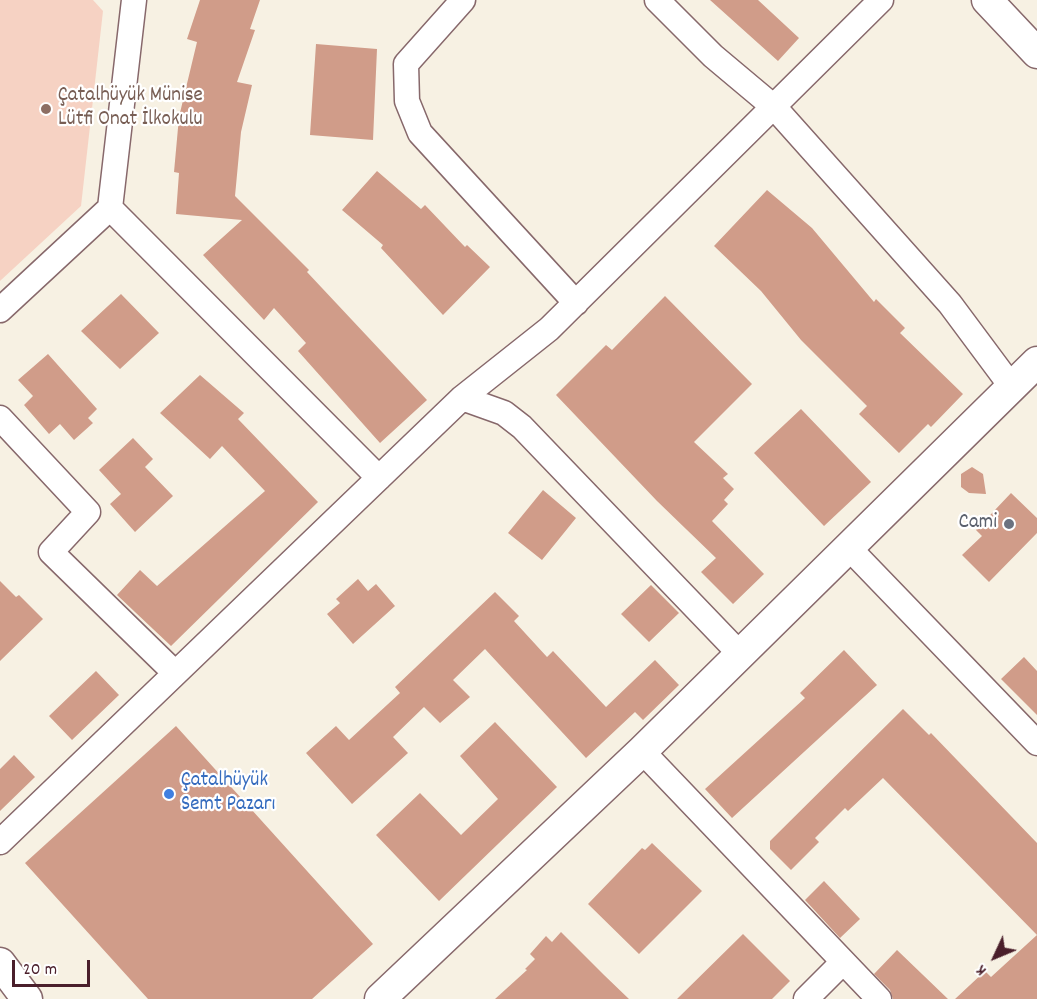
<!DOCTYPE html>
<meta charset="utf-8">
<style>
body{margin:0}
#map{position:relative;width:1037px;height:999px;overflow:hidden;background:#f7f1e3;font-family:Dekko,sans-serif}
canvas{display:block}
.north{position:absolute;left:965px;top:927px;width:60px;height:60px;-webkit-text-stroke:4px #fff;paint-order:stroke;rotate:226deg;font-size:16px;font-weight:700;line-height:24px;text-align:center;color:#4a1f2b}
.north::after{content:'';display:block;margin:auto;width:21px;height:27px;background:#4a1f2b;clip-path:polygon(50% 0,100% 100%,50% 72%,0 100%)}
.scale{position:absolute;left:12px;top:960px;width:78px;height:27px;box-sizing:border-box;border:3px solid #4a1f2b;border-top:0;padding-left:8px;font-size:18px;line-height:21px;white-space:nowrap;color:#4a1f2b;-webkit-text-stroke:4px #fff;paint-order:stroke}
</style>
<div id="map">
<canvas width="1037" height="999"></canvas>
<div class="north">K</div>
<div class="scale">20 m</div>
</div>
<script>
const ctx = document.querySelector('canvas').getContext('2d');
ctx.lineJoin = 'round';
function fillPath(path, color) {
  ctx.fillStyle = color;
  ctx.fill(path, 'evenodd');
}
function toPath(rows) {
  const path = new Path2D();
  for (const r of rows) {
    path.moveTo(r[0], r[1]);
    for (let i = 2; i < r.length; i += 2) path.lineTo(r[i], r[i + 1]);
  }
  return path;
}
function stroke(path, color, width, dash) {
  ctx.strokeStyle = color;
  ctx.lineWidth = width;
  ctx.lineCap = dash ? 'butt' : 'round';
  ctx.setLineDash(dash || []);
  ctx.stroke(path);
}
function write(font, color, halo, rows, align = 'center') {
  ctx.font = font + ' Dekko,sans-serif';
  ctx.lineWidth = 4.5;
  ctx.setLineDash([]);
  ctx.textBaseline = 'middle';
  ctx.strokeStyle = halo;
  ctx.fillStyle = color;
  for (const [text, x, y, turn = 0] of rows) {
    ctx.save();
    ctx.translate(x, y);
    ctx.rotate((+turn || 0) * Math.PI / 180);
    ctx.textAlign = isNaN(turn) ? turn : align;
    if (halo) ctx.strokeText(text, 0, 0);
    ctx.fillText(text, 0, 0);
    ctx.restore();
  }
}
fillPath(toPath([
 [0,0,93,0,103,11,81,206,0,281]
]), '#f6d2c3');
fillPath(toPath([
 [200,0,260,0,250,29,255,30,237,82,252,85,241,132,235,196,309,270,307,272,427,400,380,443,298,351,306,343,274,308,264,320,203,255,242,220,176,214,179,173,174,172,179,117,197,42,187,39],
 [710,0,758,0,799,38,778,61],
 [316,44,377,49,373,140,310,135],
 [377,171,421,209,425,205,465,247,467,245,490,267,443,315,381,248,383,245,342,210],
 [767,190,812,228,874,302,876,299,905,328,900,333,963,394,931,427,928,424,899,453,859,414,867,406,801,340,761,291,714,246],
 [121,294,159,333,120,369,81,331],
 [665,296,752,384,694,442,728,474,723,478,734,489,724,500,728,504,712,521,764,574,733,604,701,572,716,558,657,501,556,395,606,345,612,350],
 [48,354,97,409,88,418,93,423,74,440,60,424,49,434,24,405,33,396,18,380],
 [200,375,244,413,238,419,318,502,171,646,117,595,140,570,157,586,265,491,222,446,210,459,160,413],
 [801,409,871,482,824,526,754,453],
 [133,438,153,459,145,467,173,496,135,532,110,504,121,494,99,470],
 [972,467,983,474,986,494,969,493,961,487,961,474],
 [543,490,576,518,542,560,508,533],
 [1011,493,1037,518,1037,533,989,582,962,555,982,536,976,530],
 [358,579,368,591,376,584,395,606,353,644,327,614,340,603,336,599],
 [0,581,16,597,19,595,43,619,0,661],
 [651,585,679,613,649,642,621,614],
 [495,592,519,616,514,621,547,657,553,651,606,707,655,660,679,685,643,720,635,712,586,758,485,649,453,680,470,697,440,723,424,707,393,737,408,753,352,804,306,753,336,726,349,740,400,693,395,687],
 [844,650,877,685,732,818,705,789,805,698,800,693],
 [1024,657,1037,671,1037,715,1001,679],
 [96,671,119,695,72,740,49,716],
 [903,709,929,735,931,733,1037,843,1037,935,883,778,848,811,845,808,815,838,819,842,791,870,770,849,770,841],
 [495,722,557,787,439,901,376,835,420,793,461,835,498,799,460,756],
 [176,726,373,944,312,999,148,999,25,863],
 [14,755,35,777,0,811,0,769],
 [652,843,702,891,639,954,588,904,642,848,645,850],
 [824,881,860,919,840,938,805,900],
 [561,932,604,975,629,999,495,999,527,970,525,969,535,959,530,954,546,936,552,942],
 [743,934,790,981,772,999,677,999],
 [1037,935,1037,999,955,999,985,971,991,977],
 [897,950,948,999,893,999,890,990,874,974]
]), '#d09c89');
const minor = toPath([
 [463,0,406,64,407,101,420,133,576,303],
 [657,0,713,56,775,108,950,304,1011,386],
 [110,208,379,478],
 [0,310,110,208,134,0],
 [462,398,504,413,522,427,740,654],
 [0,418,88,512,51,552,175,673],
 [849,548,1037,743],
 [642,751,879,999],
 [0,842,462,398,549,329,881,0],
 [806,999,842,963]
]);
const tertiary = toPath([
 [987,0,1037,53],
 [0,963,27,999],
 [380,999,642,751,1037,362]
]);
stroke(minor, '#87686b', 27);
stroke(tertiary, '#87686b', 33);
stroke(minor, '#fff', 24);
stroke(tertiary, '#fff', 30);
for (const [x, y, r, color] of [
 [46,109,6,"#8d6e63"],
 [1009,524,6,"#6b7280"],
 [169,794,6,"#3f7fe0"]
]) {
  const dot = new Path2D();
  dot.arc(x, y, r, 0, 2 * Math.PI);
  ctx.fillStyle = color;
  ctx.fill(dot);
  stroke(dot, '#fff', 2);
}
write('21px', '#785e54', '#fff', [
 ["Çatalhüyük Münise",58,97],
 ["Lütfi Onat İlkokulu",58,121]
], 'left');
write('21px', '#5b616d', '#fff', [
 ["Cami",997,524]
], 'right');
write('21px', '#366cbe', '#fff', [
 ["Çatalhüyük",181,782],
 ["Semt Pazarı",181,806]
], 'left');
</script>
